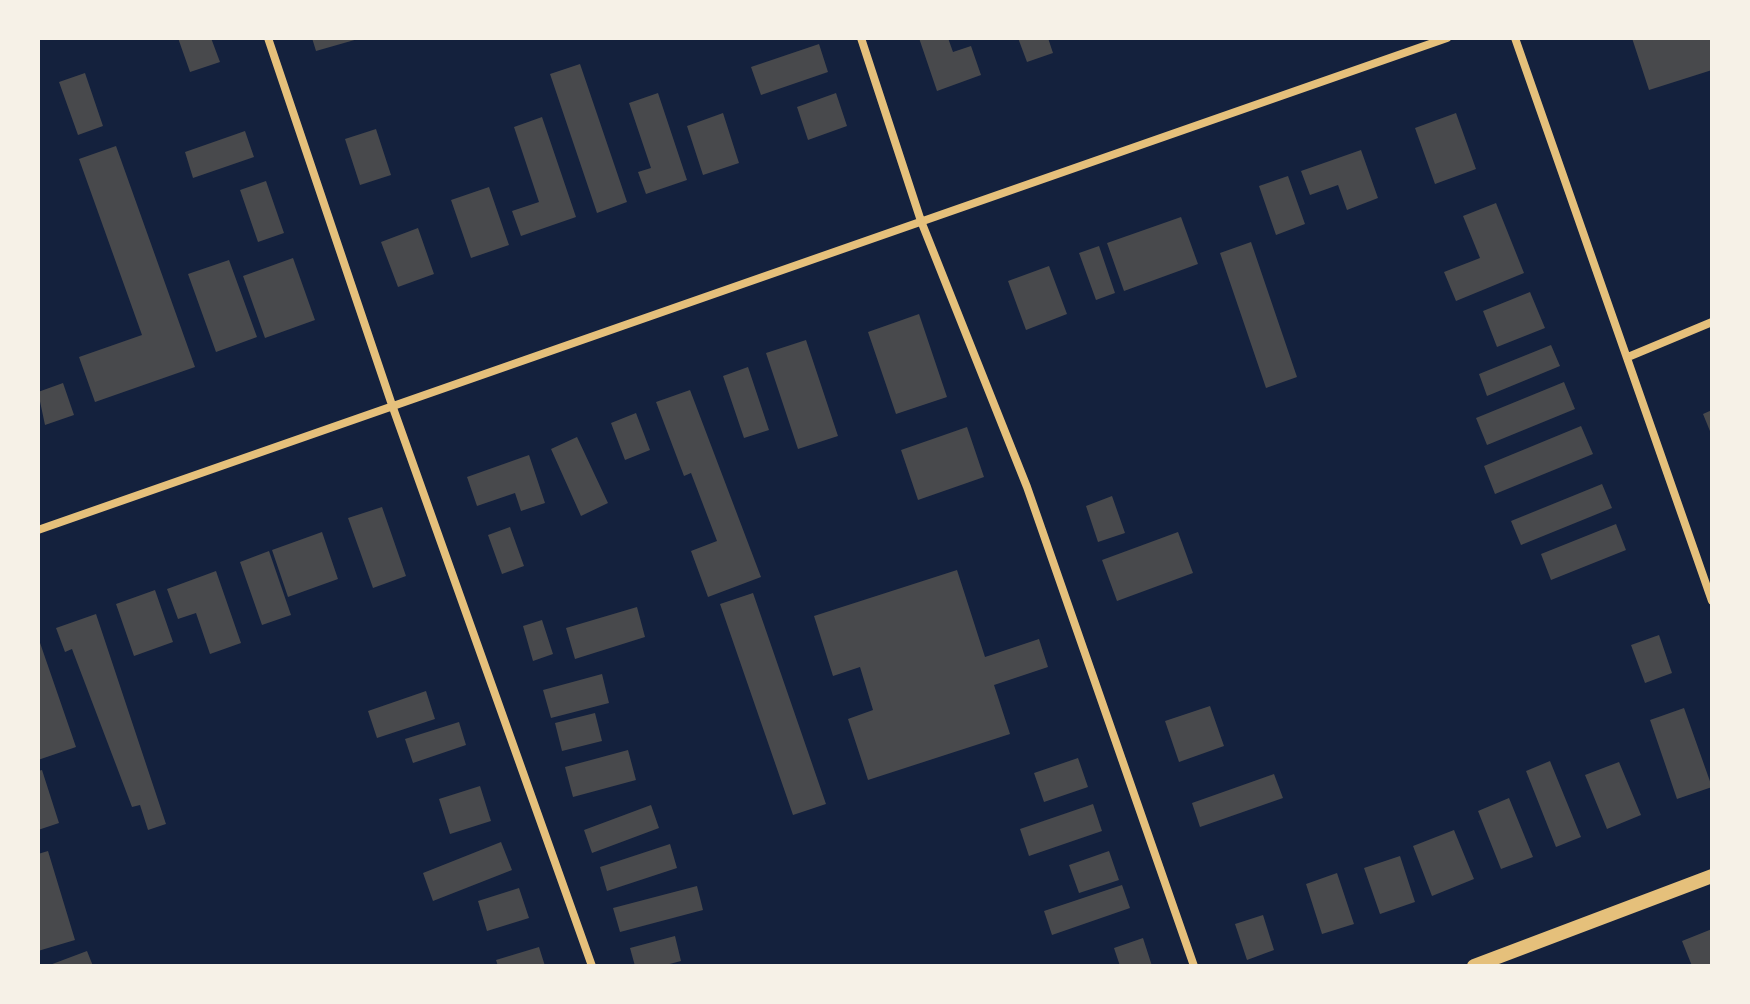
<!DOCTYPE html>
<style>
body{margin:0}
#map{position:relative;width:1750px;height:1004px;overflow:hidden;background:#14213d;font-family:Rubik,sans-serif}
canvas{display:block}
.frame{position:absolute;inset:0;border:40px solid #f6f1e7;pointer-events:none}
</style>
<div id="map">
<canvas width="1750" height="1004"></canvas>
<div class="frame"></div>
</div>
<script>
const ctx = document.querySelector('canvas').getContext('2d');
ctx.lineJoin = 'round';
function fillPath(path, color) {
  ctx.fillStyle = color;
  ctx.fill(path, 'evenodd');
}
function toPath(rows) {
  const path = new Path2D();
  for (const r of rows) {
    path.moveTo(r[0], r[1]);
    for (let i = 2; i < r.length; i += 2) path.lineTo(r[i], r[i + 1]);
  }
  return path;
}
function stroke(path, color, width, dash) {
  ctx.strokeStyle = color;
  ctx.lineWidth = width;
  ctx.lineCap = dash ? 'butt' : 'round';
  ctx.setLineDash(dash || []);
  ctx.stroke(path);
}
fillPath(toPath([
 [178,38,211,38,220,62,190,72],
 [312,38,358,38,358,39,316,51],
 [919,38,948,38,953,52,971,46,981,75,937,91],
 [1018,38,1048,38,1053,53,1027,62],
 [1632,38,1712,38,1712,70,1649,90],
 [819,44,828,72,761,95,751,67],
 [580,64,627,202,597,213,550,74],
 [85,73,103,126,78,135,59,82],
 [658,93,687,180,646,194,638,172,651,168,629,103],
 [836,93,847,126,808,140,797,107],
 [723,113,739,163,703,175,687,126],
 [1456,113,1476,169,1435,184,1415,128],
 [542,117,576,217,521,236,512,211,539,202,514,127],
 [376,129,391,175,360,185,345,139],
 [245,131,254,157,193,178,185,152],
 [116,146,195,367,95,402,79,357,142,335,79,159],
 [1361,150,1378,198,1347,210,1338,185,1310,195,1301,171],
 [1288,176,1305,224,1276,235,1259,186],
 [266,181,284,233,258,242,240,190],
 [489,187,509,245,471,258,451,200],
 [1496,203,1524,273,1456,301,1444,272,1480,258,1463,216],
 [1181,217,1198,264,1124,291,1107,243],
 [418,228,434,274,398,287,381,242],
 [1251,242,1297,377,1266,388,1220,253],
 [1099,246,1115,293,1096,300,1079,253],
 [293,258,315,320,265,338,243,276],
 [229,260,257,337,216,352,188,274],
 [1049,266,1067,314,1026,330,1008,281],
 [1530,292,1545,328,1497,347,1483,311],
 [919,314,947,397,896,414,868,332],
 [806,340,838,436,798,449,766,353],
 [1551,345,1560,366,1487,396,1479,374],
 [748,367,769,430,744,438,723,376],
 [1564,382,1575,409,1487,445,1476,418],
 [63,383,74,415,45,425,38,392],
 [690,390,761,577,708,597,691,551,717,541,691,473,684,476,656,402],
 [1712,410,1712,436,1703,414],
 [636,413,650,450,625,460,611,423],
 [1581,426,1593,454,1495,494,1484,466],
 [967,427,984,477,918,500,901,450],
 [577,437,608,503,581,516,551,449],
 [529,455,545,503,521,511,515,493,477,506,467,477],
 [1602,484,1612,508,1521,545,1511,521],
 [1112,496,1125,533,1098,542,1086,506],
 [382,507,406,576,373,588,348,518],
 [1616,524,1626,550,1551,580,1541,554],
 [510,527,524,566,502,574,488,535],
 [322,532,338,579,288,597,272,550],
 [1178,532,1193,573,1117,601,1102,560],
 [269,551,291,615,262,625,240,562],
 [957,570,985,657,1039,639,1048,667,994,685,1010,734,868,780,848,719,873,710,860,667,833,676,814,616],
 [216,571,241,643,210,654,196,613,178,619,167,589],
 [155,590,173,642,134,656,116,604],
 [753,593,826,804,793,815,720,604],
 [637,607,645,637,575,659,566,628],
 [96,614,166,824,148,830,140,805,132,807,72,649,65,652,56,628],
 [542,620,553,654,533,661,523,626],
 [1659,635,1672,673,1645,683,1631,645],
 [38,637,76,747,38,760],
 [602,674,609,703,551,718,543,690],
 [426,691,435,719,377,738,368,711],
 [1210,706,1224,746,1179,762,1165,721],
 [1684,708,1712,787,1677,799,1650,720],
 [595,713,602,741,562,751,555,723],
 [459,722,466,745,413,763,405,739],
 [628,750,636,780,573,797,565,767],
 [1078,758,1088,787,1044,802,1034,773],
 [1550,761,1581,837,1556,847,1526,771],
 [1619,762,1641,815,1607,829,1585,775],
 [42,770,59,823,38,830,38,771],
 [1274,774,1283,798,1200,827,1192,803],
 [480,786,491,821,450,834,439,799],
 [1509,798,1533,857,1501,869,1478,811],
 [1093,804,1102,831,1029,856,1020,829],
 [651,805,659,828,592,853,584,830],
 [1454,830,1474,879,1432,896,1413,846],
 [501,842,512,870,433,901,423,873],
 [670,844,677,868,607,891,600,867],
 [48,851,75,940,38,951,38,854],
 [1109,851,1119,880,1079,893,1069,865],
 [1400,856,1415,902,1380,914,1364,868],
 [1337,873,1354,924,1322,934,1306,884],
 [1122,885,1130,908,1052,935,1044,911],
 [697,886,703,910,620,932,613,908],
 [519,888,529,918,487,931,478,901],
 [1263,915,1274,950,1247,960,1235,924],
 [1712,929,1712,966,1692,966,1682,941],
 [675,936,681,961,662,966,635,966,630,948],
 [1143,938,1152,966,1120,966,1114,948],
 [539,947,545,966,498,966,496,960],
 [87,951,93,966,47,966]
]), '#48494c');
stroke(toPath([
 [268,38,392,405,592,966],
 [861,38,921,221,1027,487,1194,966],
 [1515,38,1712,601],
 [1628,357,1712,322],
 [38,530,1447,38]
]), '#e5c07b', 8);
stroke(toPath([
 [1474,966,1712,876]
]), '#e5c07b', 14);
</script>
